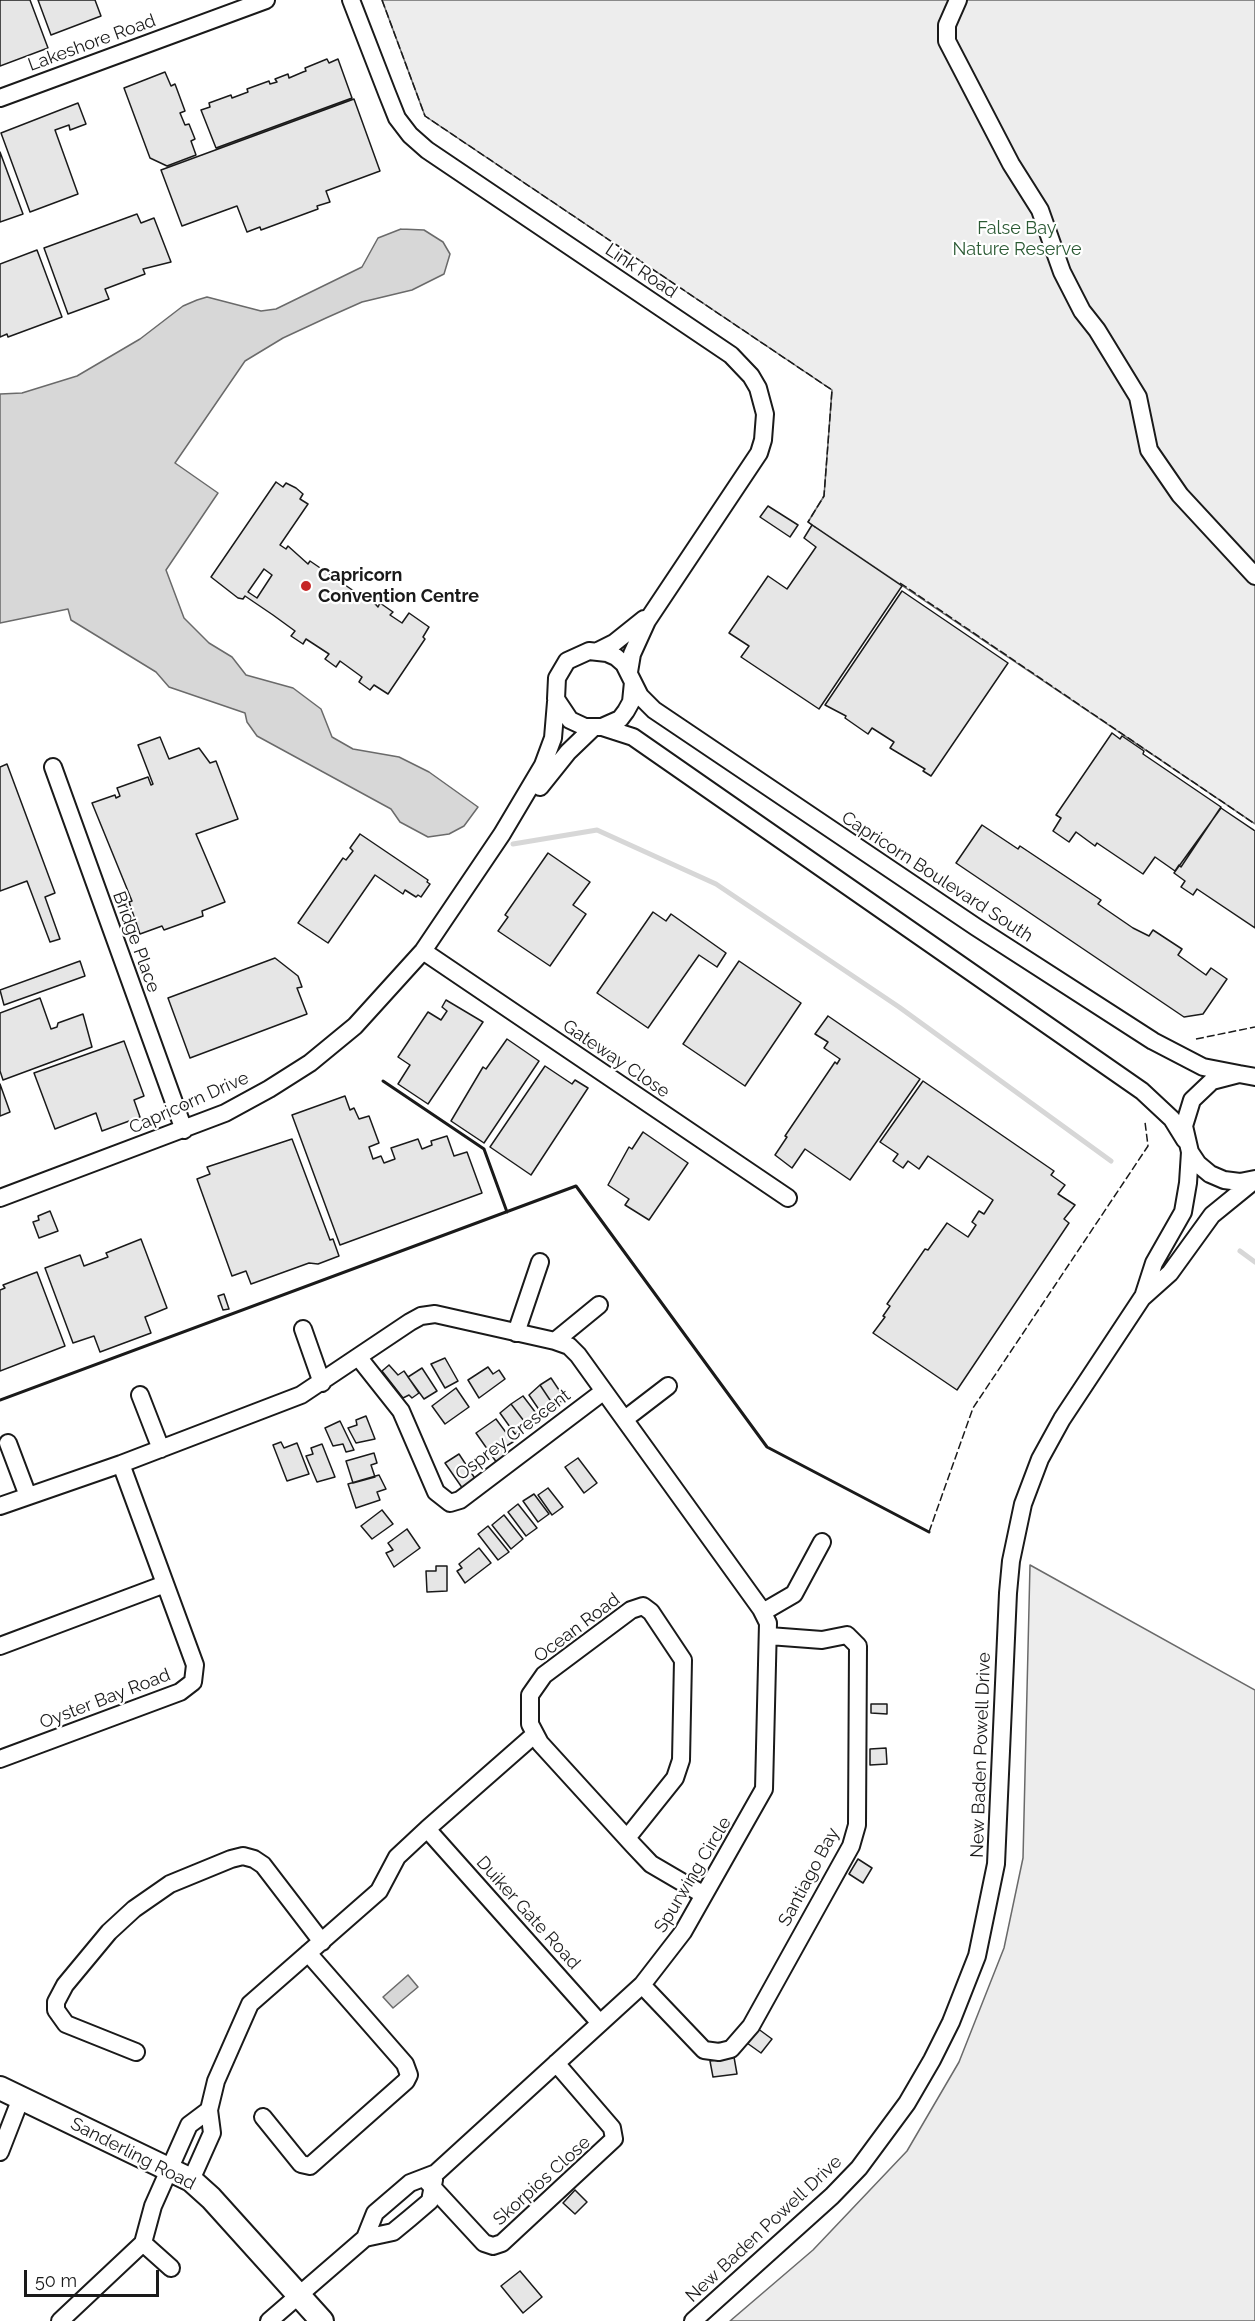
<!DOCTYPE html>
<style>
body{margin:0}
#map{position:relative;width:1255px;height:2321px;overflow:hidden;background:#fff;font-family:Raleway,sans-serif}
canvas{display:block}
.scale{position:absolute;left:24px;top:2270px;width:135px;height:27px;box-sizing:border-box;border:3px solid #1a1a1a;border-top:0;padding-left:8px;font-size:18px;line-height:21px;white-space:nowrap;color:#1a1a1a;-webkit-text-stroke:4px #fff;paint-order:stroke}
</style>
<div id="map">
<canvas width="1255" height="2321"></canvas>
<div class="scale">50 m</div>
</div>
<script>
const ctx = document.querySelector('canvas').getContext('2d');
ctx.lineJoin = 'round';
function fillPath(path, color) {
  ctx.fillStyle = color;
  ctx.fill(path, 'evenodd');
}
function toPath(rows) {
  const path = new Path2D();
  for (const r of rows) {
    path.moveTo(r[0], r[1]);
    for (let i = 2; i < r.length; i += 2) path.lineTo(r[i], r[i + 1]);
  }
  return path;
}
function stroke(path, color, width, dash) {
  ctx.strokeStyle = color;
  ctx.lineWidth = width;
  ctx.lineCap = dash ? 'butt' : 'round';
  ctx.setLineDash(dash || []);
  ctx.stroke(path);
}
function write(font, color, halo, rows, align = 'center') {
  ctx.font = font + ' Raleway,sans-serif';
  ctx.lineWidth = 4.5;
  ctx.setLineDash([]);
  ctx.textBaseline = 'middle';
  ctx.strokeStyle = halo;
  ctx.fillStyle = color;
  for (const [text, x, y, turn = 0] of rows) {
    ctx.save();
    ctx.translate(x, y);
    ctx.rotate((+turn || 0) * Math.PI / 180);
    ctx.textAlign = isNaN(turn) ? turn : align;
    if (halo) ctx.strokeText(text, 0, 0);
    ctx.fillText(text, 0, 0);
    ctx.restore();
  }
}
const green = toPath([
 [382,0,1255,0,1255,824,808,522,824,496,832,390,425,116,382,0],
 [1030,1565,1255,1690,1255,2321,730,2321,813,2250,907,2151,959,2062,1004,1948,1023,1858,1030,1565]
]);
fillPath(green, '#ededed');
stroke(green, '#6a6a6a', 1.5);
const water = toPath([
 [401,229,424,230,443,242,450,254,444,274,412,290,362,302,326,318,283,338,245,361,175,463,218,493,166,570,184,618,209,643,232,657,246,675,293,688,321,709,332,737,353,749,399,757,429,772,478,807,464,826,449,834,428,837,400,822,391,809,257,736,247,722,245,713,169,687,156,672,71,620,68,609,0,623,0,394,22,393,77,376,140,339,183,306,197,300,207,297,261,311,276,309,362,267,378,238,401,229],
 [408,1975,418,1987,393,2008,383,1997,408,1975]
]);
fillPath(water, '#d7d7d7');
stroke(water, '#6a6a6a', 1.5);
stroke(toPath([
 [513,844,597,830,716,884,899,1007,1111,1161],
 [1240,1251,1255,1262]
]), '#d7d7d7', 5);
const building = toPath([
 [0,0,30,0,48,48,0,66,0,0],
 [38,0,95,0,101,16,51,35,38,0],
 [327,59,329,63,338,59,352,98,216,148,201,110,210,107,209,103,231,95,232,98,248,92,247,89,269,81,270,84,277,82,275,79,288,74,289,78,303,72,306,71,305,68,327,59],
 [165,72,171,86,175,84,185,111,180,113,185,125,189,124,195,139,191,141,196,155,167,166,150,158,124,88,165,72],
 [354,99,380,171,326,191,330,202,317,206,318,209,261,230,260,227,247,232,237,206,182,226,161,170,354,99],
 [78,103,86,124,70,130,69,125,55,130,78,194,30,212,1,133,78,103],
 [0,152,23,214,0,222,0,152],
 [137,214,141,223,154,218,171,262,143,269,145,274,105,289,109,299,68,314,44,248,137,214],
 [37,250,62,317,8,337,7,334,0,337,0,264,37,250],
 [276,482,283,487,286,483,296,488,303,494,300,499,308,504,280,545,286,549,288,546,308,564,310,561,364,598,366,594,378,607,380,603,393,612,390,615,402,623,409,613,429,627,423,637,425,639,388,694,374,685,370,690,359,682,362,677,340,661,336,667,325,659,329,654,306,639,303,644,291,636,295,631,273,615,245,596,243,599,238,598,211,577,276,482],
 [264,569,272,575,257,598,248,592,264,569],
 [768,506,798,525,790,537,760,517,768,506],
 [812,525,902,586,819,709,741,657,749,646,729,633,768,576,787,589,816,547,804,538,812,525],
 [902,591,1008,663,931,776,923,771,925,769,890,748,894,742,872,728,868,734,845,718,846,716,825,705,902,591],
 [1112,733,1120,739,1122,736,1144,751,1143,754,1221,807,1181,867,1179,865,1175,871,1155,857,1143,874,1097,843,1095,846,1076,832,1069,842,1053,831,1061,818,1056,815,1112,733],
 [160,737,169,759,199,748,210,763,216,761,238,819,196,834,225,902,202,911,203,916,164,930,162,926,140,934,129,902,132,901,92,803,115,795,116,798,120,796,117,788,148,777,151,785,153,784,138,745,160,737],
 [7,764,55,893,45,897,60,939,50,942,27,881,0,891,0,767,7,764],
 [1221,808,1255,831,1255,928,1197,889,1193,895,1181,887,1185,881,1174,873,1221,808],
 [982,825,1018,849,1020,846,1101,900,1098,904,1133,928,1149,936,1153,930,1182,949,1178,955,1206,975,1211,968,1227,979,1203,1014,1184,1017,956,863,982,825],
 [360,834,428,880,427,882,430,884,421,897,418,895,416,897,405,890,403,894,375,875,328,943,298,923,343,858,346,860,353,851,350,848,360,834],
 [548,853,590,882,573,905,586,914,550,966,498,931,508,917,505,915,548,853],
 [653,912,666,921,671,914,726,953,717,967,699,955,648,1028,597,993,653,912],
 [275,958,298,976,302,987,297,988,307,1014,190,1058,168,998,275,958],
 [80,961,85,976,4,1005,0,990,80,961],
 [739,961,801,1003,745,1086,683,1044,739,961],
 [40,998,51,1029,57,1027,58,1023,83,1014,92,1047,3,1080,0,1071,0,1013,40,998],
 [446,1000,483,1022,428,1104,398,1084,410,1065,398,1057,428,1012,441,1020,447,1011,442,1007,446,1000],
 [828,1016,920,1079,850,1180,805,1149,792,1168,775,1155,787,1137,785,1136,835,1062,837,1064,840,1059,824,1048,828,1042,815,1034,828,1016],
 [507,1039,539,1061,484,1143,451,1121,483,1067,486,1069,507,1039],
 [124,1041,144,1096,134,1100,140,1117,102,1131,96,1113,55,1129,34,1073,124,1041],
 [545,1066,572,1084,575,1080,588,1088,531,1175,490,1147,545,1066],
 [923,1081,1054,1171,1051,1175,1065,1185,1058,1194,1075,1205,1064,1219,1069,1223,957,1390,873,1333,885,1317,883,1316,890,1306,887,1304,925,1249,928,1250,947,1223,968,1237,976,1225,972,1222,979,1211,984,1214,993,1200,928,1156,919,1169,908,1161,903,1168,893,1161,898,1154,880,1142,923,1081],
 [0,1084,10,1112,0,1116,0,1084],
 [345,1096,350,1110,354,1108,359,1119,369,1116,379,1143,369,1147,373,1159,381,1156,384,1163,395,1159,391,1148,418,1139,422,1149,432,1145,431,1141,447,1136,454,1156,467,1152,482,1193,340,1245,292,1115,345,1096],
 [643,1132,688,1163,649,1220,625,1205,629,1199,608,1185,629,1147,632,1149,643,1132],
 [292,1139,330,1240,333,1239,339,1256,318,1264,309,1263,251,1284,246,1271,232,1276,197,1179,210,1174,207,1167,292,1139],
 [50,1211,58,1231,39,1238,33,1222,39,1220,38,1216,50,1211],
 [141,1239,167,1308,145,1317,151,1333,100,1352,94,1336,73,1343,45,1268,80,1255,84,1266,108,1257,106,1253,141,1239],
 [37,1272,65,1346,0,1371,0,1290,5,1288,3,1285,37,1272],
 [224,1294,229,1309,223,1310,218,1296,224,1294],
 [445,1358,458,1381,445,1388,431,1364,445,1358],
 [389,1365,398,1375,404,1371,419,1393,412,1398,409,1395,403,1398,382,1371,389,1365],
 [488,1367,493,1374,499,1370,505,1379,479,1398,468,1380,488,1367],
 [422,1368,437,1391,424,1399,408,1377,422,1368],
 [551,1378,565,1399,554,1406,540,1385,551,1378],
 [540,1385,554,1406,542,1414,529,1395,540,1385],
 [456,1388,469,1407,445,1424,432,1406,456,1388],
 [523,1396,539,1417,527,1425,511,1404,523,1396],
 [511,1404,527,1425,515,1434,500,1413,511,1404],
 [366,1416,375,1439,356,1443,348,1428,357,1425,356,1420,366,1416],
 [496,1419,513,1442,503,1448,508,1456,497,1463,476,1433,496,1419],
 [340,1421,354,1450,346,1452,343,1444,333,1446,325,1428,340,1421],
 [281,1442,284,1448,297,1443,309,1474,287,1481,273,1445,281,1442],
 [322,1444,335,1477,317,1482,306,1456,313,1454,311,1448,322,1444],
 [374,1453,377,1463,371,1465,375,1477,353,1483,346,1461,374,1453],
 [459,1454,476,1480,463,1489,445,1463,459,1454],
 [578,1458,597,1483,584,1493,565,1467,578,1458],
 [379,1475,386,1489,377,1492,380,1500,356,1508,348,1484,379,1475],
 [548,1488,563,1507,552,1515,538,1495,548,1488],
 [534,1494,549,1514,538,1522,523,1501,534,1494],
 [518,1504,537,1528,526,1536,508,1512,518,1504],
 [382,1510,393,1524,372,1539,361,1526,382,1510],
 [504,1515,523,1539,511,1549,492,1525,504,1515],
 [488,1526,509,1552,498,1560,478,1534,488,1526],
 [407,1529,420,1548,394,1567,386,1553,393,1550,388,1543,407,1529],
 [479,1548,491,1563,465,1583,457,1571,462,1568,459,1564,479,1548],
 [436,1566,447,1566,447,1591,427,1592,426,1571,436,1571,436,1566],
 [871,1704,887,1704,887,1714,871,1713,871,1704],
 [886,1748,887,1764,870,1765,870,1749,886,1748],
 [858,1859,872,1868,863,1883,849,1874,858,1859],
 [757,2028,772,2039,761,2053,747,2043,757,2028],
 [734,2057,737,2074,713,2077,710,2061,734,2057],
 [575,2190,587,2202,575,2214,563,2203,575,2190],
 [520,2271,542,2297,523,2313,501,2286,520,2271]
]);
fillPath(building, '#e6e6e6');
stroke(building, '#1a1a1a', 1.5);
const street = toPath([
 [351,0,387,93,397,118,410,135,427,150,731,355,751,376,758,388,765,414,763,440,759,453,647,621,632,654,629,672],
 [958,0,947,25,947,41,1011,164,1040,210,1062,272,1082,311,1097,330,1138,397,1149,450,1180,495,1255,576],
 [0,98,266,0],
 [598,651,614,643,644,619],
 [633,682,640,696,654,710,976,927,1153,1041,1203,1067,1239,1074],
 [602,727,620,719,626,711,631,702,633,682,624,664,616,657,607,653,589,651,567,661,557,678,556,699,570,720,585,727,602,727,633,737,1142,1091,1172,1119,1185,1140],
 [53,767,184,1130],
 [540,787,568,752,593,728],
 [423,951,788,1198],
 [1255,1077,1239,1074,1212,1081,1192,1100,1184,1126,1190,1152,1198,1164,1210,1174,1224,1180,1240,1182,1255,1179],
 [0,1198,225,1113,269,1089,310,1063,355,1026,423,951,502,834,543,765,553,738,556,702],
 [1143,1297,1154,1263,1183,1212,1188,1183,1190,1152],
 [303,1329,322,1383],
 [516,1333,540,1262],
 [555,1341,599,1305],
 [359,1358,401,1411,436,1492,450,1503,460,1500,604,1391],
 [140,1395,161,1449],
 [625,1419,668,1386],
 [8,1443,28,1496],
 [0,1506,121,1464,301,1395,410,1322,421,1316,435,1314,555,1341,569,1346,578,1355,761,1609,768,1623,764,1789,683,1932,642,1985,436,2173,410,2183,375,2213,365,2238,269,2321],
 [763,1612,794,1594,822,1542],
 [0,1646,165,1584],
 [0,1759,180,1692,193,1682,195,1665,121,1464],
 [427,1829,534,1735],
 [627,1838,675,1778,681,1760,683,1660,651,1612,643,1606,631,1610,544,1675,530,1695,530,1724,540,1743,633,1845,651,1864,704,1895],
 [642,1985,704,2050,719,2052,731,2049,751,2026,851,1846,857,1825,858,1646,847,1635,822,1640,769,1636],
 [136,2052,66,2024,56,2010,56,2002,65,1985,109,1932,134,1909,170,1884,231,1859,243,1856,254,1859,263,1865,322,1942],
 [263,2117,301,2164,310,2166,406,2081,409,2075,405,2064,308,1953],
 [0,2152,21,2098],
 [424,2178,484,2243,493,2246,502,2243,614,2139,612,2128,556,2063],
 [191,2180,212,2133,209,2110,216,2081,250,2004,379,1891,397,1857,427,1829,599,2022],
 [365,2238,393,2232,410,2218,430,2201,434,2180],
 [143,2243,171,2268],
 [60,2321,143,2243,153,2206,189,2125,209,2110],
 [693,2321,832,2196,859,2168,907,2103,932,2060,951,2022,977,1956,996,1864,1008,1593,1011,1561,1023,1504,1040,1459,1062,1419,1142,1298,1170,1273,1212,1215,1255,1180]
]);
const secondary = toPath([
 [0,2088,191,2180,211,2198,322,2321]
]);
stroke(street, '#1a1a1a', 20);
stroke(secondary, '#1a1a1a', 26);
stroke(street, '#fff', 16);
stroke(secondary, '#fff', 22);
stroke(toPath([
 [382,0,425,116,832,390,824,496,808,522,815,527],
 [900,583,1255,824],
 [1196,1039,1255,1027],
 [929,1532,973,1408,1148,1146,1145,1122]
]), '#1a1a1a', 1.5, [8, 3]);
stroke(toPath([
 [383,1081,484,1149,507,1212],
 [0,1400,576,1186,767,1447,929,1532]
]), '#1a1a1a', 3);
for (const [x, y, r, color] of [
 [306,586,6,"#c62828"]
]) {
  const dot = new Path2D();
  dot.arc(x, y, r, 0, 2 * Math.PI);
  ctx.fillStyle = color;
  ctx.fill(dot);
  stroke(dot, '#fff', 2);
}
write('18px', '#1a1a1a', '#fff', [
 ["Lakeshore Road",92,43,-20],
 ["Link Road",641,271,34],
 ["Capricorn Boulevard South",937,877,33],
 ["Bridge Place",136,942,70],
 ["Gateway Close",616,1059,34],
 ["Capricorn Drive",189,1103,-24],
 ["Osprey Crescent",513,1435,-37],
 ["Ocean Road",577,1628,-37],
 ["Oyster Bay Road",105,1699,-21],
 ["New Baden Powell Drive",981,1755,-88],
 ["Spurwing Circle",693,1875,-59],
 ["Santiago Bay",809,1877,-62],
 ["Duiker Gate Road",528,1913,48],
 ["Sanderling Road",133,2154,27],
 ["Skorpios Close",542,2181,-42],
 ["New Baden Powell Drive",764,2229,-43]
]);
write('18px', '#2b5a34', '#fff', [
 ["False Bay",1017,229],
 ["Nature Reserve",1017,250]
]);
write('bold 18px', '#1a1a1a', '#fff', [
 ["Capricorn",318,576],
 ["Convention Centre",318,597]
], 'left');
</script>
